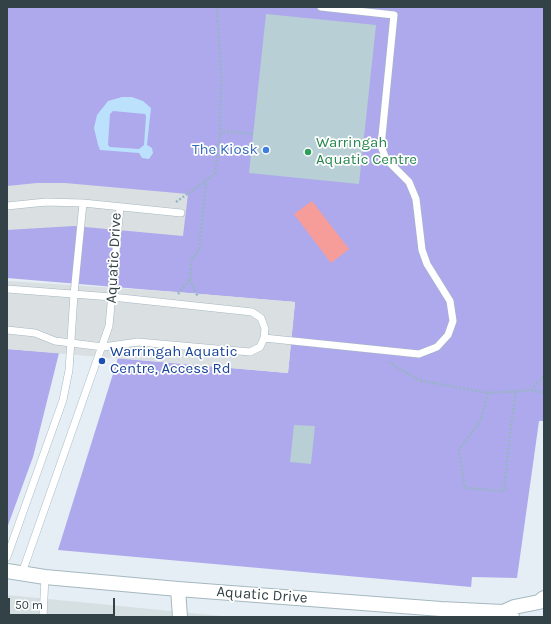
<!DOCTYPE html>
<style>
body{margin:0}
#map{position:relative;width:551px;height:624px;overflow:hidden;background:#e4eef4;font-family:Karla,sans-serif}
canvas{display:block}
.frame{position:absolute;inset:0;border:8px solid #334246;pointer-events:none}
.scale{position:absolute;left:8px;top:598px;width:107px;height:18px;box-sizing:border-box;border:2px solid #334246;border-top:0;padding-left:5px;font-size:12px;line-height:14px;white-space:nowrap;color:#334246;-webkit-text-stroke:3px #fff;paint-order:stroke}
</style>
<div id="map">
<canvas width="551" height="624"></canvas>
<div class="frame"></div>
<div class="scale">50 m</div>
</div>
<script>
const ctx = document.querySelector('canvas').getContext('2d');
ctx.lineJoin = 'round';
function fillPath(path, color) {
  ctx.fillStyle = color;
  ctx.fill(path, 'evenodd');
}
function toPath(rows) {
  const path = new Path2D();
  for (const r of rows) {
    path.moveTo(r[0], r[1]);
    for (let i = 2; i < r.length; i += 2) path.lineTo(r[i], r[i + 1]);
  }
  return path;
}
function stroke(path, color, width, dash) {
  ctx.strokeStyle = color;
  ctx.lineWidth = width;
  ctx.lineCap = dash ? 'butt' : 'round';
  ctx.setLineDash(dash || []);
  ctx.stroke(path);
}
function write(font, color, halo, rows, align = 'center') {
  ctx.font = font + ' Karla,sans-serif';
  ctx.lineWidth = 3.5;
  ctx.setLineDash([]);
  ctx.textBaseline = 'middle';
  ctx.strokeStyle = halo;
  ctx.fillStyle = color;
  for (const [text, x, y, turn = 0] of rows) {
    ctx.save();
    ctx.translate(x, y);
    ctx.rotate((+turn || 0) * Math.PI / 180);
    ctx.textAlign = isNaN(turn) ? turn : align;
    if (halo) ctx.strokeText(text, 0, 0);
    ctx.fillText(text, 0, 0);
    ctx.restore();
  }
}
fillPath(toPath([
 [7,595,232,617,7,617]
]), '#d6e0e2');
fillPath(toPath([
 [7,7,544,7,544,421,539,421,517,578,472,577,471,587,58,550,118,358,288,373,295,302,7,278],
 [7,349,59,353,33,457,7,528]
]), '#aea8ec');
fillPath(toPath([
 [122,97,132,97,143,101,151,108,147,145,152,148,153,153,149,159,142,158,139,153,100,150,98,145,94,128,97,115,108,101],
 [113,111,145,114,146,116,144,145,139,149,110,147,108,145,110,114]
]), '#bbe1fc');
fillPath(toPath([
 [37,183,65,183,188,194,183,236,74,226,7,230,7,186],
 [7,281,178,292,295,302,288,373,7,349]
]), '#dadfe1');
fillPath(toPath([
 [312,201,349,249,331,263,294,214]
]), '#f79d99');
fillPath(toPath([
 [266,14,376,25,359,184,249,173],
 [294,425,315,426,311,464,290,462]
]), '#b8cfd6');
const service = toPath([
 [7,206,46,202,83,203,181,213],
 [7,289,112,297,252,312,261,318,265,329,264,338,260,347,250,352,138,342,103,347,55,341,35,333,7,330],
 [264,338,419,354,437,347,448,335,453,321,450,301,427,264,422,250,416,199,409,182,386,159,381,146,394,15,321,7],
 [7,557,63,400,69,370,74,294,83,203],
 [22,573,109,326,120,207],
 [43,617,45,577]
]);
const minor = toPath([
 [7,571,45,577,178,589,441,609,503,612,512,617],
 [178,589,180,617],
 [503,612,514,607,539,602,544,598]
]);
stroke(service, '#a5b8c0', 8);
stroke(minor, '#a5b8c0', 16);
stroke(toPath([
 [220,135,226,131,253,134],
 [176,202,215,174,220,135,221,74,217,7],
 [190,279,198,297],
 [178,294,190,279,191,260,199,250,206,181],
 [389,362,418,380,488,393,531,390,544,393],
 [531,390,544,376],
 [488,393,481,420,459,450,465,488,504,491,510,433,516,391]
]), '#95b6c3', 2.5, [2, 2]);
stroke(service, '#fff', 7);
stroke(minor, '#fff', 14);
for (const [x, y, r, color] of [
 [266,150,4,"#3f7fe0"],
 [308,152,4,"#2e9e5b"],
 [102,361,4,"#1a4fb4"]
]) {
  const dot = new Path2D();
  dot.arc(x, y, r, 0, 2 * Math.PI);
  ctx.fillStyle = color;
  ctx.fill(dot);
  stroke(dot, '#fff', 1.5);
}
write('15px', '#27864d', '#fff', [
 ["Warringah",316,143],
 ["Aquatic Centre",316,160]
], 'left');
write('15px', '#366cbe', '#fff', [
 ["The Kiosk",258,150]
], 'right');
write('15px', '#334246', '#fff', [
 ["Aquatic Drive",114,258,-87],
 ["Aquatic Drive",262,595,4]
]);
write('15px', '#164399', '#fff', [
 ["Warringah Aquatic",110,352],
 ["Centre, Access Rd",110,369]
], 'left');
</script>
